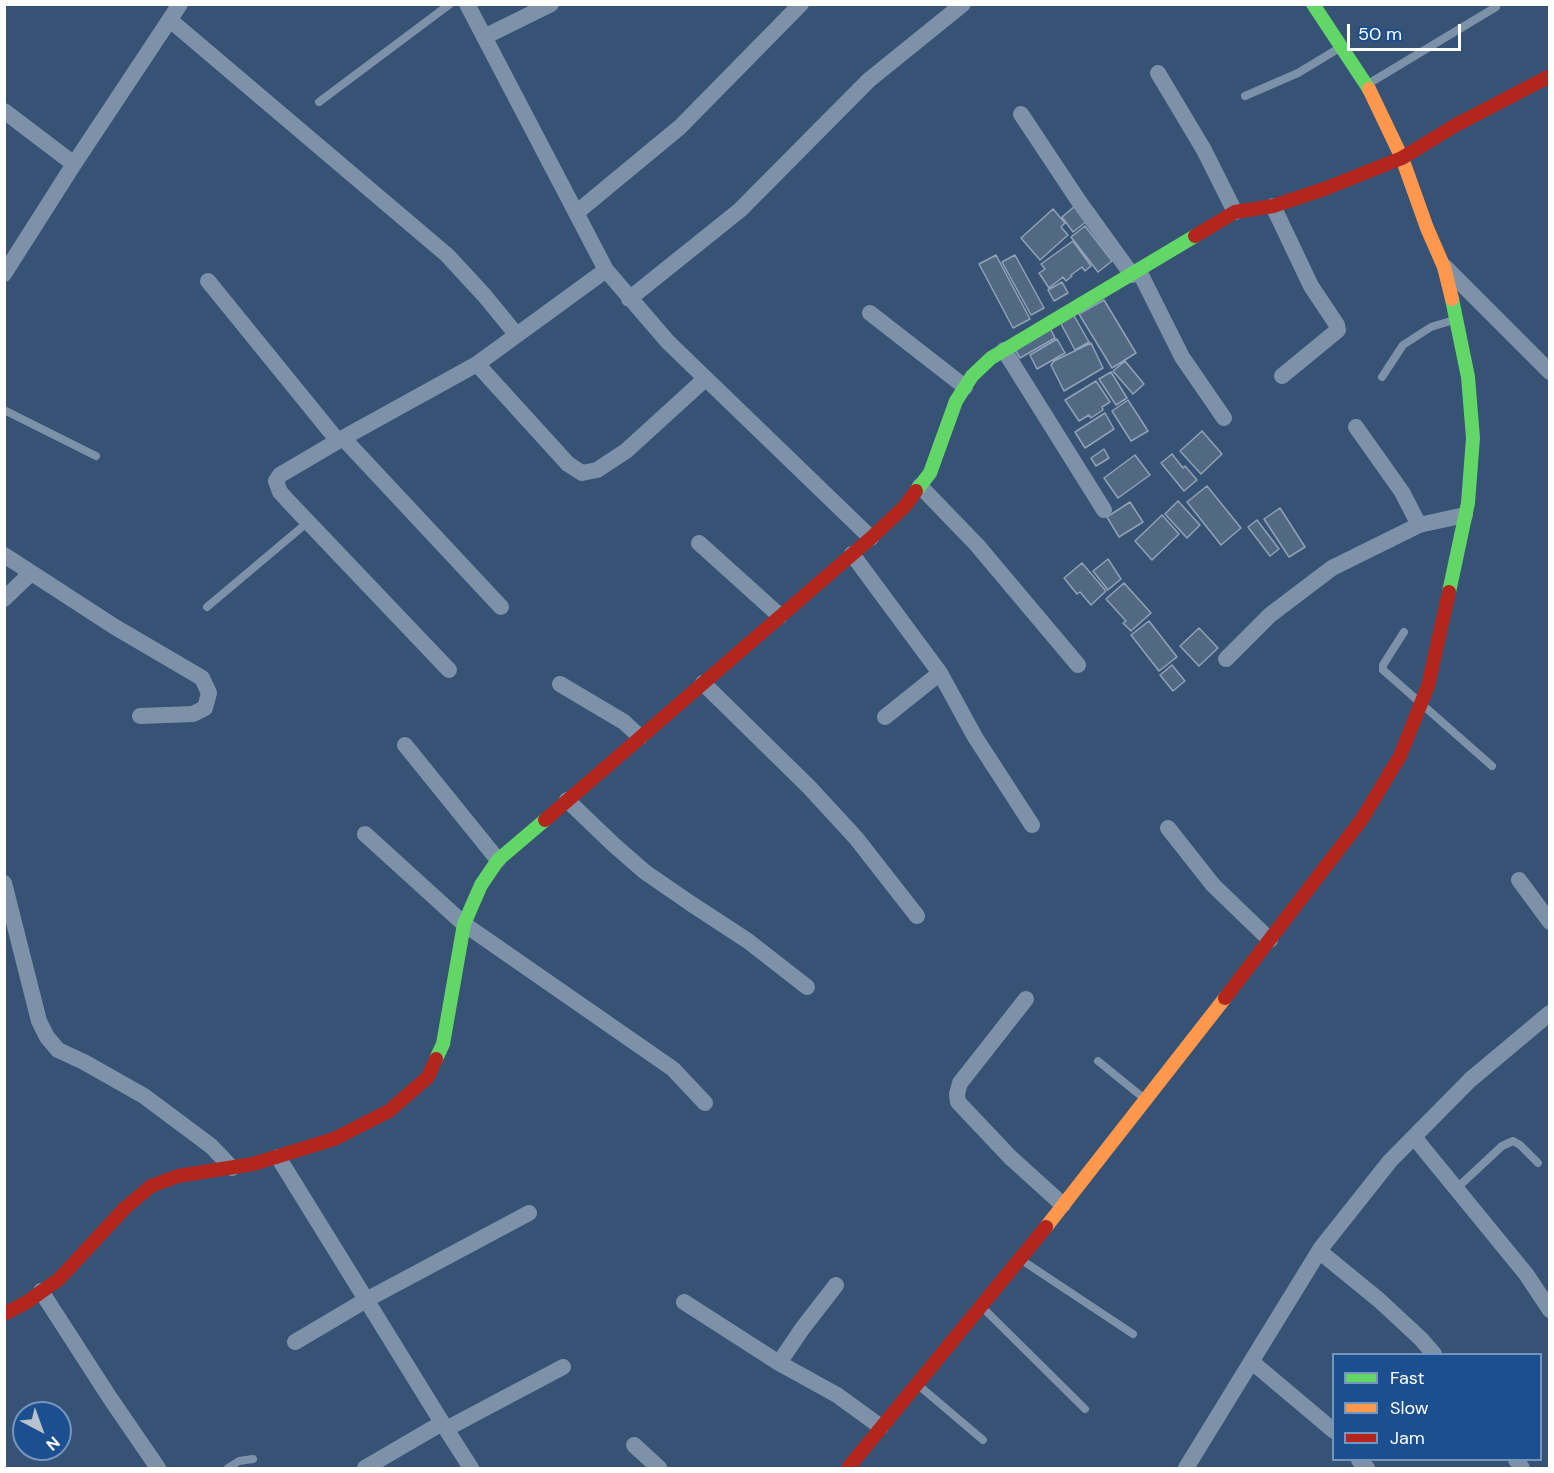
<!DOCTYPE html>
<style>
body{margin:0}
#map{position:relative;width:1554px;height:1473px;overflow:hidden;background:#365274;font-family:"DM Sans",sans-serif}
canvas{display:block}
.frame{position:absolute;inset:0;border:6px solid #fff;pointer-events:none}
.legend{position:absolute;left:1332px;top:1353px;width:210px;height:108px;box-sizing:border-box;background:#1b4f8f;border:2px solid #7695bc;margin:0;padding:8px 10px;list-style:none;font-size:18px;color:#fff}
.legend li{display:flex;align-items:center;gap:12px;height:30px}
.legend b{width:30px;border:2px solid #7695bc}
.north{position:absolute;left:12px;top:1401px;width:60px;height:60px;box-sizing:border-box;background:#1b4f8f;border:2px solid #7695bc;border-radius:50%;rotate:139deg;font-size:16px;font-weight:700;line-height:24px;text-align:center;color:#fff}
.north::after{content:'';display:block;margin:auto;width:21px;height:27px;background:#b9c2ce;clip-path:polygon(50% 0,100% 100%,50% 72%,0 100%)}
.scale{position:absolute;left:1347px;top:24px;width:114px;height:27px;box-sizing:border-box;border:3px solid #fff;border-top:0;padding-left:8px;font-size:18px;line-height:21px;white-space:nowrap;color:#fff;-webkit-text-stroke:4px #1b4f8f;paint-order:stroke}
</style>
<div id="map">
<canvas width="1554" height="1473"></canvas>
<div class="frame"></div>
<ul class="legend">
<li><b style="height:8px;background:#63d668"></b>Fast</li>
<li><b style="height:8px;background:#ff974d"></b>Slow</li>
<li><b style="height:8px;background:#b3261e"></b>Jam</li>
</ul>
<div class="north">N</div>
<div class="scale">50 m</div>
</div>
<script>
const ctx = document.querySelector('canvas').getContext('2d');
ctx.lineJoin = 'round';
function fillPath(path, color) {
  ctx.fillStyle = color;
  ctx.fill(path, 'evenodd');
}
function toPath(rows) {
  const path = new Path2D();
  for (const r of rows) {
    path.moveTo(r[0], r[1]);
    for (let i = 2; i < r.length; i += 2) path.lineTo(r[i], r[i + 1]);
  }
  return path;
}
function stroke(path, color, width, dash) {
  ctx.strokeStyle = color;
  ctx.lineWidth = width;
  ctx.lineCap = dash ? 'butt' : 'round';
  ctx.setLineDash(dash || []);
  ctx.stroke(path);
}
const building = toPath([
 [1075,206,1087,221,1073,232,1062,217,1075,206],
 [1053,209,1065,223,1061,227,1068,235,1040,260,1021,238,1053,209],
 [1085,226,1112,261,1098,272,1071,237,1085,226],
 [1073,241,1091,266,1085,271,1082,267,1071,275,1072,276,1066,281,1063,277,1049,288,1039,273,1045,269,1041,264,1073,241],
 [996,255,1030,319,1013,328,979,264,996,255],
 [1015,255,1044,308,1031,315,1002,262,1015,255],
 [1062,282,1068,293,1054,301,1048,290,1062,282],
 [1104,300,1136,353,1112,368,1079,314,1104,300],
 [1073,314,1089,342,1075,350,1060,322,1073,314],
 [1050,328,1055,338,1020,358,1014,348,1050,328],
 [1057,339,1065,353,1037,369,1030,355,1057,339],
 [1091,343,1103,368,1064,391,1051,365,1054,361,1091,343],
 [1125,361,1144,384,1133,394,1113,371,1125,361],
 [1111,372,1127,398,1116,405,1099,379,1111,372],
 [1096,381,1110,402,1102,407,1103,410,1091,418,1089,415,1079,421,1065,400,1096,381],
 [1128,400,1148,431,1131,441,1112,411,1128,400],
 [1105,413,1114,429,1085,448,1075,432,1105,413],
 [1202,431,1222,454,1201,474,1180,451,1202,431],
 [1104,449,1109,458,1096,466,1091,458,1104,449],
 [1172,454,1183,468,1185,466,1197,480,1184,491,1161,463,1172,454],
 [1135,455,1150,475,1118,498,1104,478,1135,455],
 [1207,486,1241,528,1221,545,1187,502,1207,486],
 [1178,501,1200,525,1187,538,1165,514,1178,501],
 [1130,502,1143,522,1119,537,1107,517,1130,502],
 [1280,508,1305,547,1289,557,1264,519,1280,508],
 [1162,515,1179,534,1152,560,1135,541,1162,515],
 [1257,520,1279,549,1270,556,1248,527,1257,520],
 [1108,559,1121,579,1108,590,1093,571,1108,559],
 [1082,563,1106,591,1091,605,1080,592,1077,594,1064,578,1082,563],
 [1124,583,1151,613,1131,631,1123,623,1126,621,1106,599,1124,583],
 [1149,621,1177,657,1159,671,1131,635,1149,621],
 [1199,628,1218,648,1199,666,1180,646,1199,628],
 [1172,665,1185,681,1173,691,1160,675,1172,665]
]);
fillPath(building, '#526984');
stroke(building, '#92a2b6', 1.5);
stroke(toPath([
 [1368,84,1496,7],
 [1245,96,1298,73,1341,47],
 [319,102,450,4],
 [1382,377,1403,345,1431,327,1457,319],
 [4,410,96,456],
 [207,607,308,522],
 [1404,632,1383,665,1383,670,1492,766],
 [1098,1061,1146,1100],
 [1457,1188,1502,1146,1513,1141,1520,1145,1538,1163],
 [1020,1259,1133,1334],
 [983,1308,1085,1409],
 [917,1384,983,1440],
 [228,1468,239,1461,253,1459]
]), '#7d92a8', 8);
stroke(toPath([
 [467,4,606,270,668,342,871,538],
 [170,20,447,255,484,295,516,334],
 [484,37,551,4],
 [1158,73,1204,150,1235,212],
 [4,111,74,164],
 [1021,114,1078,200,1132,275],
 [1273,206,1311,286,1337,325,1338,330,1282,376],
 [576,213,680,127,801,4],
 [1445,267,1550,372],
 [1139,271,1182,357,1224,418],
 [4,274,74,164,180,4],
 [208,281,338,441],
 [629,299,740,210,869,80,963,4],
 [870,313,965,387],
 [1004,350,1104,510],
 [477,364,568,464,582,473,597,470,626,451,705,379],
 [1356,427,1402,492,1419,525],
 [343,438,501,607],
 [920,486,977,545,1078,665],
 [699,543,780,616],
 [852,554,940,673,975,737,1032,825],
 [4,555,115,627,202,678,209,693,205,708,193,714,140,716],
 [4,599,31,573],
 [1226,659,1270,615,1332,568,1419,525,1465,515],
 [449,670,289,502,280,492,276,481,280,475,343,438,477,364,606,270],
 [703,683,809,787,856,838,917,916],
 [560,684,624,722,640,737],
 [885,717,940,673],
 [405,745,498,860],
 [567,800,614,845,645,872,690,903,748,941,807,987],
 [1168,828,1213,885,1270,940],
 [365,834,464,924,673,1069,705,1103],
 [1519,880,1550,922],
 [4,883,39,1021,47,1037,58,1050,84,1062,144,1096,211,1146,232,1168],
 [1026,999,960,1083,957,1094,958,1102,1010,1157,1063,1205],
 [1414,1137,1526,1274,1550,1310],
 [278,1157,446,1429,563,1367],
 [1319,1251,1379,1300,1421,1339,1434,1354],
 [41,1291,110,1398,158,1468],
 [684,1302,779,1363,837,1395,881,1427],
 [295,1342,366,1300,529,1213],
 [1252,1362,1334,1431],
 [779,1363,802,1329,836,1285],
 [446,1429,471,1468],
 [634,1445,659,1468],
 [1359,1460,1367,1468],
 [1516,1460,1522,1468],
 [365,1468,442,1423],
 [1186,1468,1321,1248,1390,1161,1470,1080,1550,1013]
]), '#7d92a8', 16);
stroke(toPath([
 [1313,4,1369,89],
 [916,491,930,473,956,401,972,376,991,358,1195,236],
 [1449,592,1468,503,1473,438,1468,377,1452,299],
 [436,1059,443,1044,464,924,481,885,498,860,545,820]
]), '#63d668', 14);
stroke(toPath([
 [1369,89,1402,158,1427,228,1444,267,1452,299],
 [1046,1227,1225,998]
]), '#ff974d', 14);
stroke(toPath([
 [1195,236,1235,212,1273,206,1324,189,1402,158,1454,126,1550,76],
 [545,820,871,538,905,506,916,491],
 [1225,998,1362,819,1400,756,1428,686,1449,592],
 [4,1314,27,1302,59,1279,125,1208,151,1186,178,1176,253,1164,334,1139,389,1111,428,1077,436,1059],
 [848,1468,1046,1227]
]), '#b3261e', 14);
</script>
